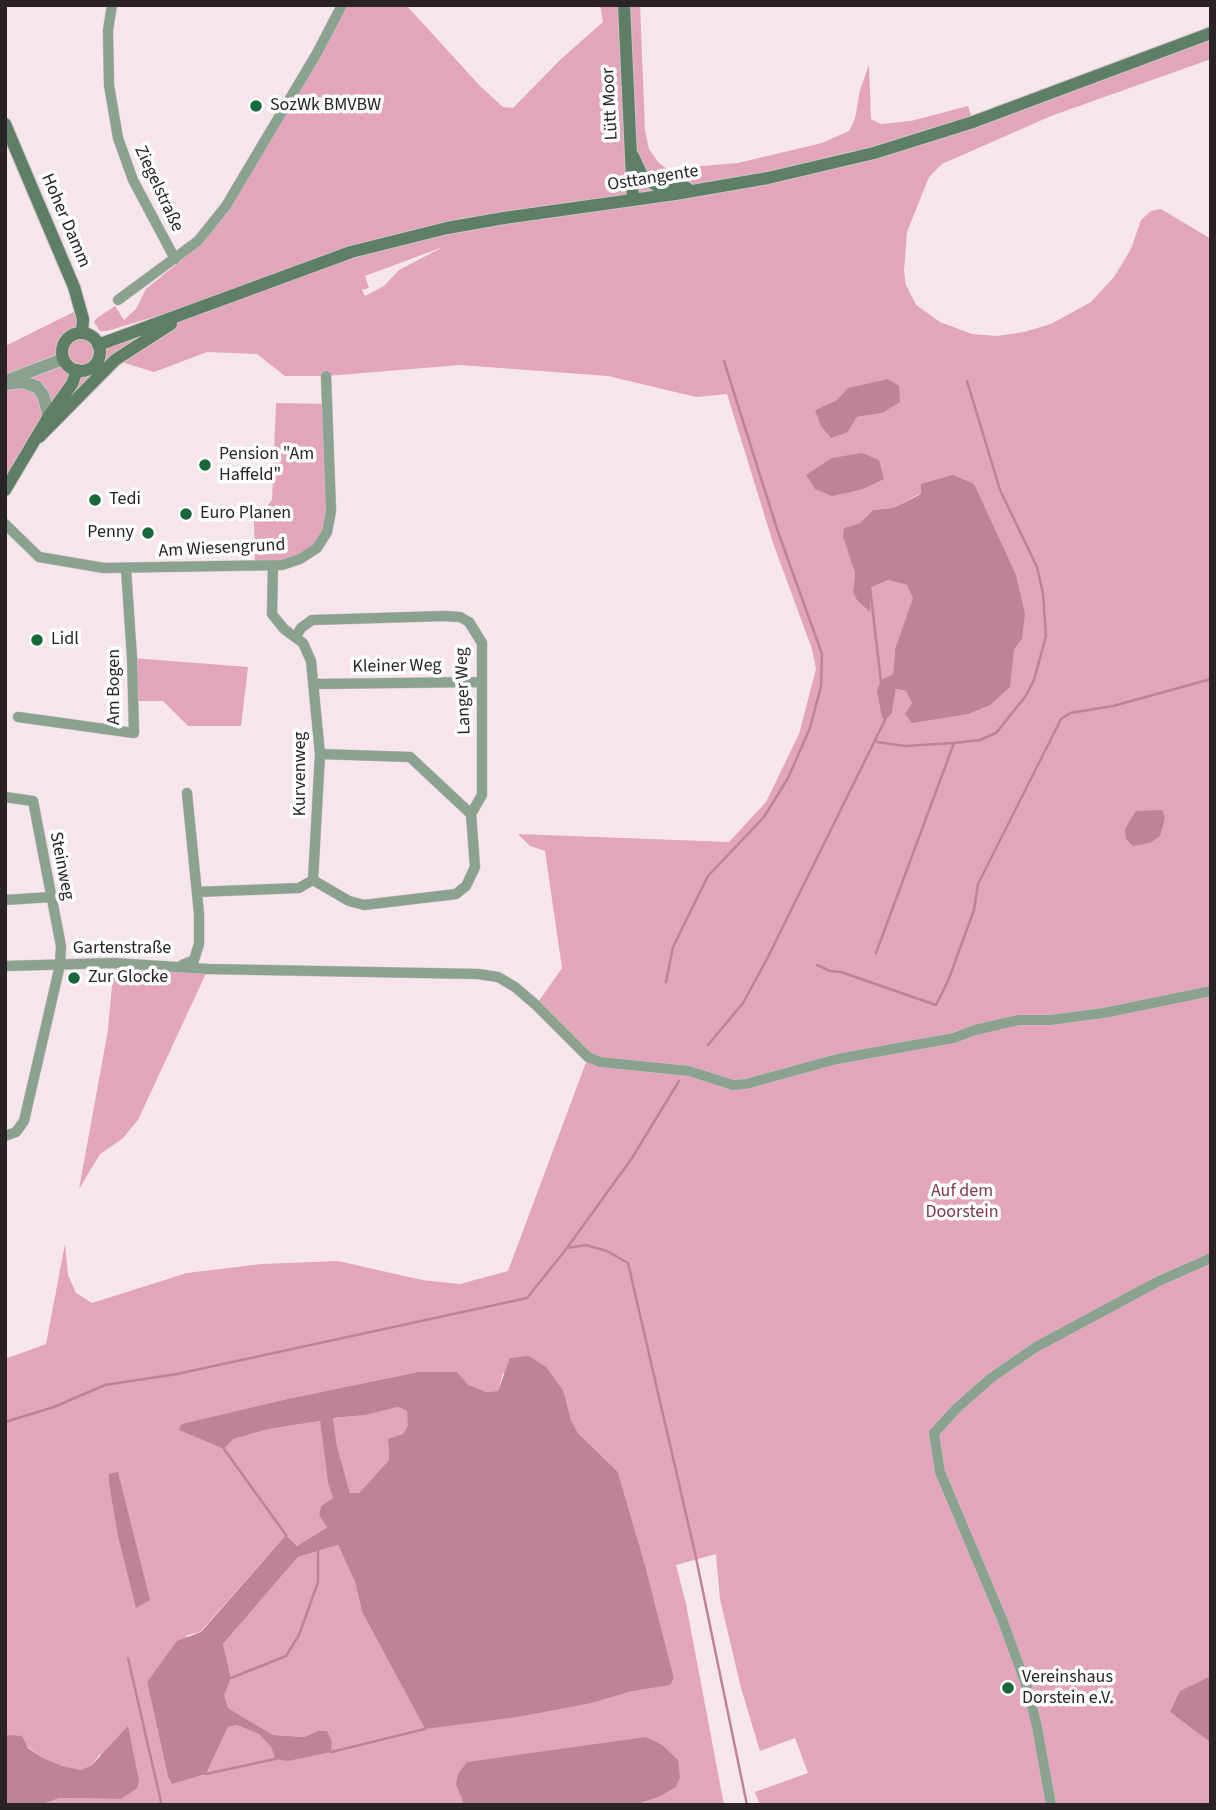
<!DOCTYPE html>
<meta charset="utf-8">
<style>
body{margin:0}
#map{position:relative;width:1216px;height:1810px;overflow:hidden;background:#f6e6eb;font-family:"Source Sans 3",sans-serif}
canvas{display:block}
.frame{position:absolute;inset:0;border:7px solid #292325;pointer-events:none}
</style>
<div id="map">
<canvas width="1216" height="1810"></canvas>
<div class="frame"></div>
</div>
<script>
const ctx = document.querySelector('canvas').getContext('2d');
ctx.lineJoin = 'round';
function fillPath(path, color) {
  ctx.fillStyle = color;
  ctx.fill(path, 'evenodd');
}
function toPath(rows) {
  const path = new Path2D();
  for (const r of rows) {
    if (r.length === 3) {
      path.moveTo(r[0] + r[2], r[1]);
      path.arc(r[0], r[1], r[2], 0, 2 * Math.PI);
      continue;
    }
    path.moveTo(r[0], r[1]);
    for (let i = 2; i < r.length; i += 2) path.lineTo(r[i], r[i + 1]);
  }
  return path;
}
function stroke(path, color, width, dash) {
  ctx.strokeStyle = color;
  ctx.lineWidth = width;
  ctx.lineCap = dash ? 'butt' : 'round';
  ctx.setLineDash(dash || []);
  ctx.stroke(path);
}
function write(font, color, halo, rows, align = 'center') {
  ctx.font = font + ' "Source Sans 3",sans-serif';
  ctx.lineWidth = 7;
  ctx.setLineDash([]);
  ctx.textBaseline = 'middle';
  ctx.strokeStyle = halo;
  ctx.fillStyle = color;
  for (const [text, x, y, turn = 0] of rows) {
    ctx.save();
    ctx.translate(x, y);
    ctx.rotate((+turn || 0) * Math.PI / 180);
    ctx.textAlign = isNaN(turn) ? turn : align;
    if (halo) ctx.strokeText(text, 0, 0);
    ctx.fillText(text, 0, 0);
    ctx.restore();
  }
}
fillPath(toPath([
 [347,5,406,5,480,86,503,107,513,108,561,59,603,22,601,9,597,5,640,5,645,130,649,149,658,162,667,169,738,163,822,143,849,131,855,119,860,90,869,65,871,119,881,124,911,121,968,106,973,121,1211,33,1211,59,1051,116,942,164,929,177,907,232,904,271,906,285,916,305,940,322,972,334,997,336,1024,332,1051,324,1091,302,1114,277,1131,249,1141,220,1151,211,1161,209,1211,239,1211,1676,1170,1712,1211,1743,1211,1805,760,1805,755,1792,808,1773,795,1738,760,1751,741,1688,720,1599,716,1554,676,1565,686,1604,724,1805,635,1805,661,1796,676,1787,680,1778,460,1795,464,1805,39,1805,60,1798,121,1799,100,1754,92,1765,81,1770,63,1766,43,1758,15,1737,5,1735,5,1359,46,1344,65,1244,68,1275,76,1293,92,1303,187,1273,262,1264,338,1261,422,1280,460,1284,508,1271,588,1057,536,1005,562,968,545,851,530,846,518,834,729,842,766,802,799,734,816,669,812,649,773,543,727,394,696,397,608,376,460,365,327,376,285,376,257,354,207,352,154,372,115,360,39,437,5,490,5,346,82,308,82,330,93,334,100,344,164,314,107,331,100,331,94,322,97,318,115,306,124,320,136,309,146,289,201,244],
 [443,247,399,270,384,286,365,296,362,290,369,288,365,276],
 [837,400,882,413,857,417,848,432,815,410],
 [921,493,1022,639,1014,650,912,703,906,691,896,689,892,713,881,680,893,674,895,649,914,598,907,585,888,580,870,588,869,611,853,592,855,573,844,528,860,523,873,510,893,508],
 [418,1372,486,1392,498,1391,503,1373,564,1391,571,1420,578,1433,618,1472,645,1565,674,1678,654,1688,629,1692,592,1703,425,1729,362,1612,355,1582,338,1545,298,1557,223,1644,231,1678,223,1695,228,1708,273,1735,304,1737,318,1731,275,1759,271,1747,259,1733,237,1725,228,1727,206,1774,172,1784,168,1777,147,1682,188,1635,200,1632,286,1535,297,1546,328,1526,319,1515,321,1506,333,1498,328,1483,320,1421,269,1429,232,1439,224,1449,180,1430,181,1424,287,1399],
 [276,403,328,404,327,532,300,559,255,565,254,521,272,500],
 [132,658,248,667,241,726,188,726,163,701,133,701],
 [114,963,208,969,138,1120,122,1139,100,1154,79,1189,108,1030],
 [398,1407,407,1411,409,1426,403,1434,388,1439,389,1460,359,1493,350,1493,337,1446,333,1418,366,1415]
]), '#e2a5b9');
fillPath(toPath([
 [888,379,899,386,900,402,882,413,857,417,848,432,831,438,821,426,815,410,837,400,848,388],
 [862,453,879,460,884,479,863,489,832,496,815,489,806,475,832,458],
 [953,475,974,484,1016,575,1025,614,1022,639,1014,650,1010,687,990,705,968,714,912,723,905,714,912,703,906,691,896,689,892,713,885,720,882,717,877,691,881,680,893,674,895,649,913,598,907,585,888,580,870,588,870,612,857,600,853,592,855,573,843,536,844,528,860,523,873,510,893,508,919,495,921,493,921,484],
 [1162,810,1165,818,1160,836,1150,843,1133,846,1126,839,1125,829,1136,811],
 [529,1356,546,1367,564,1392,571,1420,578,1433,618,1472,645,1565,674,1678,670,1685,629,1692,592,1703,517,1717,425,1729,362,1612,355,1582,338,1545,298,1557,223,1644,231,1678,224,1695,228,1708,273,1735,304,1737,318,1731,327,1731,332,1742,331,1752,288,1761,275,1759,271,1747,259,1734,237,1725,228,1727,206,1774,172,1784,168,1777,147,1682,177,1641,201,1632,286,1535,297,1546,327,1527,319,1515,321,1506,333,1498,328,1483,320,1421,269,1429,233,1439,224,1449,179,1430,181,1424,287,1399,418,1372,457,1372,468,1385,486,1392,498,1391,510,1358],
 [398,1407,407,1411,408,1426,403,1434,388,1439,389,1460,359,1493,350,1493,337,1446,333,1418,366,1415],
 [118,1472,150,1600,136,1608,118,1536,109,1483,109,1474],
 [1211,1676,1211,1743,1170,1712,1180,1691],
 [128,1726,139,1781,137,1788,121,1799,60,1798,39,1805,5,1805,5,1735,22,1736,28,1748,43,1758,63,1766,81,1770,92,1765],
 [646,1737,662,1745,678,1760,680,1778,676,1787,661,1796,635,1805,464,1805,456,1784,458,1774,467,1762]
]), '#c08297');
stroke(toPath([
 [870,588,881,682],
 [877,742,905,746,954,743,980,740,996,733,1025,697,1034,680,1046,636,1043,594,1037,567,1000,490,967,381],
 [876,953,954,743],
 [817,965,830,971,841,972,936,1005,948,981,974,910,978,884,1061,719,1070,713,1113,706,1211,679],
 [666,982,673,947,708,876,764,817,788,778,810,728,821,686,822,654,777,529,724,361],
 [708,1045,743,1003,767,959,885,720],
 [567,1248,586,1245,607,1251,628,1263,695,1553,747,1805],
 [5,1422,54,1407,105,1385,177,1374,527,1298,567,1248,632,1158,679,1081],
 [224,1449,286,1535],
 [128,1658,161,1802],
 [231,1678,286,1656,299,1635,318,1582,318,1551],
 [331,1752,425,1729],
 [206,1774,275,1759]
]), '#c08297', 2.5);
const minor = toPath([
 [112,5,108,30,109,85,118,138,133,180,175,259],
 [118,300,198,241,226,206,317,53,342,5],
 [5,524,39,557,104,568,282,565,300,559,317,548,327,532,331,511,326,376],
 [296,636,301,628,312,620,444,616,460,617,469,622,482,643,482,795,471,814,475,867,466,886,456,894,364,905,349,901,313,880],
 [314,684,481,682],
 [18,717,134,733,132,658,126,569],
 [320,754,410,757,471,814],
 [5,797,33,801,61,946,60,965,24,1121,16,1132,5,1136],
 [197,892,299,888,313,880,320,754,311,661,303,643,284,629,272,614,273,565],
 [5,900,51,897],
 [182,965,194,960,199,944,199,914,187,793],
 [5,966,114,963,208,969,478,974,498,977,515,987,536,1005,588,1057,600,1062,689,1071,733,1085,746,1084,837,1059,954,1038,975,1030,1019,1020,1050,1020,1104,1013,1211,991],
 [1051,1805,1037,1727,1028,1690,1002,1619,940,1472,934,1433,957,1408,991,1378,1036,1347,1157,1282,1211,1258]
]);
const tertiary = toPath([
 [11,379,63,359],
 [5,384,23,382,37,387,43,395,49,416]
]);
const secondary = toPath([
 [624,5,633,200],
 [5,124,74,287,83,319,82,333],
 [633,156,642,175,656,185,687,188],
 [81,352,19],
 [98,345,351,252,447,228,504,218,675,194,768,178,874,153,973,122,1211,33],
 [39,437,115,360,171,324],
 [5,490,49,416,72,384,77,370]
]);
stroke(minor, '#d1c3c7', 11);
stroke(tertiary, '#d1c3c7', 14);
stroke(secondary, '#d1c3c7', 14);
stroke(minor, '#8ba291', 10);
stroke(tertiary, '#8ba291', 12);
stroke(secondary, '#5d7f66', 12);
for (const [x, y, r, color] of [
 [256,106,7,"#186939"],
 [205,465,7,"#186939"],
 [95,500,7,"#186939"],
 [186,514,7,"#186939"],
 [148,533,7,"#186939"],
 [37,640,7,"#186939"],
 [74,978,7,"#186939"],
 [1008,1688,7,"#186939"]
]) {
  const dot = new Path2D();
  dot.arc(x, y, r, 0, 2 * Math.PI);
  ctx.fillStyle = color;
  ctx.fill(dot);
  stroke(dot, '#fff', 2.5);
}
write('18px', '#292325', '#fff', [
 ["Lütt Moor",611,104,-93],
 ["Osttangente",653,179,-9],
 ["Ziegelstraße",158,189,65],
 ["Hoher Damm",65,221,67],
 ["Am Wiesengrund",222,549,-3],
 ["Kleiner Weg",397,667,-1],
 ["Am Bogen",115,687,-90],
 ["Langer Weg",464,691,-92],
 ["Kurvenweg",301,774,-90],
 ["Steinweg",61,866,79],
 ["Gartenstraße",122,949]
]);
write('18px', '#292325', '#fff', [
 ["SozWk BMVBW",270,106],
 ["Pension \"Am",219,455],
 ["Haffeld\"",219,476],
 ["Tedi",109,500],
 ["Euro Planen",200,514],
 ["Penny",134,533,"right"],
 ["Lidl",51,640],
 ["Zur Glocke",88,978],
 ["Vereinshaus",1022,1678],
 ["Dorstein e.V.",1022,1699]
], 'left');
write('18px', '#823654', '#fff', [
 ["Auf dem",962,1192],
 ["Doorstein",962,1213]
]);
</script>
